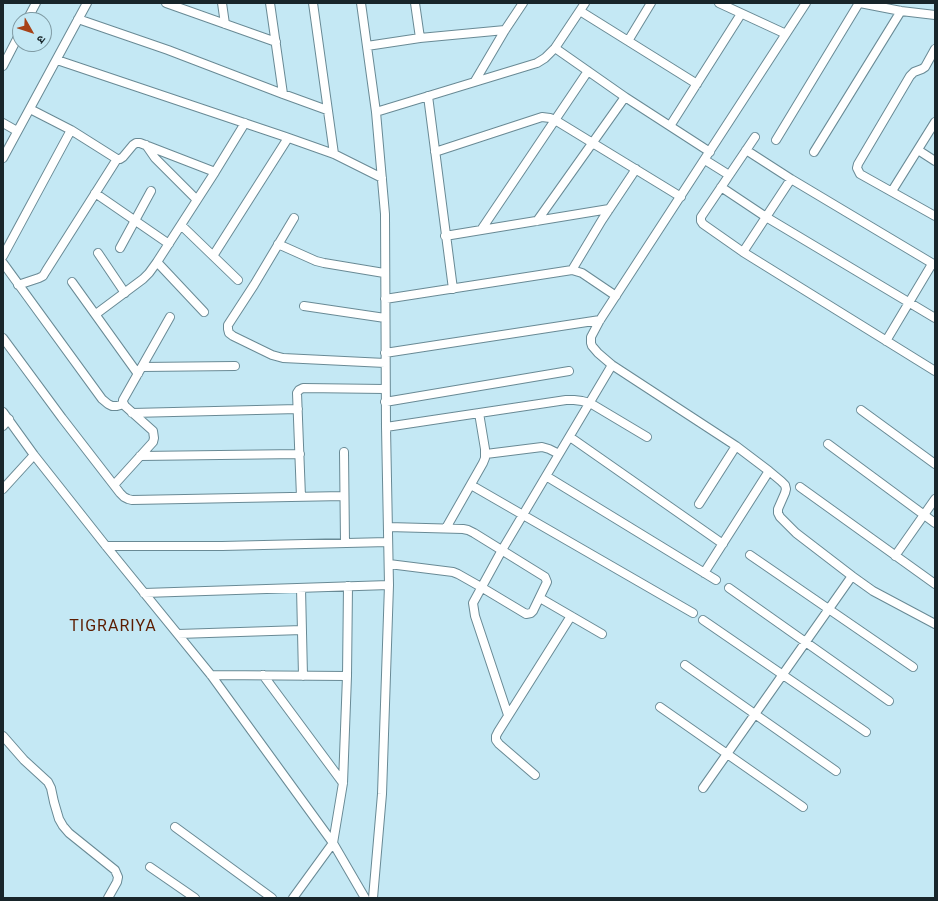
<!DOCTYPE html>
<meta charset="utf-8">
<style>
body{margin:0}
#map{position:relative;width:938px;height:901px;overflow:hidden;background:#c4e8f4;font-family:Roboto,"Noto Sans Devanagari",sans-serif}
canvas{display:block}
.frame{position:absolute;inset:0;border:4px solid #18252a;pointer-events:none}
.north{position:absolute;left:12px;top:12px;width:40px;height:40px;box-sizing:border-box;background:#c4e8f4;border:1px solid #7f9aa3;border-radius:50%;rotate:129deg;font-size:11px;font-weight:700;line-height:16px;text-align:center;color:#18252a}
.north::after{content:'';display:block;margin:auto;width:14px;height:18px;background:#a74218;clip-path:polygon(50% 0,100% 100%,50% 72%,0 100%)}
</style>
<div id="map">
<canvas width="938" height="901"></canvas>
<div class="frame"></div>
<div class="north">उ</div>
</div>
<script>
const ctx = document.querySelector('canvas').getContext('2d');
ctx.lineJoin = 'round';
function toPath(rows) {
  const path = new Path2D();
  for (const r of rows) {
    path.moveTo(r[0], r[1]);
    for (let i = 2; i < r.length; i += 2) path.lineTo(r[i], r[i + 1]);
  }
  return path;
}
function stroke(path, color, width, dash) {
  ctx.strokeStyle = color;
  ctx.lineWidth = width;
  ctx.lineCap = dash ? 'butt' : 'round';
  ctx.setLineDash(dash || []);
  ctx.stroke(path);
}
function write(font, color, halo, rows, align = 'center') {
  ctx.font = font + ' Roboto,sans-serif';
  ctx.lineWidth = 4;
  ctx.setLineDash([]);
  ctx.textBaseline = 'middle';
  ctx.strokeStyle = halo;
  ctx.fillStyle = color;
  for (const [text, x, y, turn = 0] of rows) {
    ctx.save();
    ctx.translate(x, y);
    ctx.rotate((+turn || 0) * Math.PI / 180);
    ctx.textAlign = isNaN(turn) ? turn : align;
    if (halo) ctx.strokeText(text, 0, 0);
    ctx.fillText(text, 0, 0);
    ctx.restore();
  }
}
const minor = toPath([
 [166,3,276,42],
 [222,3,225,24],
 [270,3,283,94],
 [313,3,334,154],
 [361,3,376,112,385,214,386,427,389,585,382,794,373,898],
 [415,3,420,38],
 [719,3,786,34],
 [806,3,600,320,591,337,591,343,592,346,598,353,612,365,736,446,769,471,781,481,785,485,786,489,785,493,778,509,778,513,780,517,796,533,852,576,873,591,935,624],
 [860,3,901,11,935,15],
 [580,11,697,84],
 [78,19,168,50,283,94,327,110],
 [27,20,36,3],
 [628,41,651,3],
 [367,46,420,38,505,30],
 [555,48,625,97,710,152],
 [935,49,925,67,922,69,914,72,910,76,858,164,857,168,860,174,935,216],
 [57,60,286,137,334,154,382,178],
 [3,66,20,33],
 [475,81,505,30,523,3],
 [428,96,453,289],
 [30,109,71,130,117,159,120,159,123,157,133,145,136,143,140,143,215,172],
 [376,112,537,63,545,58,555,48,585,3],
 [3,123,17,131],
 [670,126,741,14],
 [755,137,701,217,701,221,703,224,743,252,935,371],
 [776,140,859,3],
 [146,145,155,158,197,200],
 [746,150,791,179,935,265],
 [918,150,935,161],
 [435,152,542,117,550,118,555,120,681,197],
 [814,152,901,11],
 [3,158,87,3],
 [705,160,729,175],
 [721,187,766,217,935,318],
 [892,191,935,122],
 [95,193,169,244],
 [294,218,254,285,228,325,228,329,229,333,233,336,272,355,283,358,385,363],
 [537,221,625,97],
 [181,225,238,280],
 [481,230,588,71],
 [445,236,609,209],
 [278,244,316,261,324,263,384,273],
 [120,248,151,191],
 [743,252,791,179],
 [98,253,125,293],
 [3,256,71,130],
 [213,256,288,138],
 [157,262,204,312],
 [3,263,102,399,108,404,112,406,117,406,124,404],
 [572,270,602,220,636,169],
 [72,282,138,374],
 [18,285,39,278,43,276,46,271,117,159],
 [385,299,572,270,582,273,616,296],
 [304,306,385,318],
 [96,314,143,279,149,273,157,262,215,172,245,123],
 [3,338,62,418,120,493,124,497,128,499,132,500,344,496],
 [886,341,932,264],
 [385,353,600,320],
 [142,367,235,366],
 [385,402,569,371],
 [861,410,935,464],
 [3,412,34,455,106,546,211,675,333,843,365,898],
 [132,413,298,409],
 [3,426,9,419],
 [386,427,566,400,574,400,582,401,590,403,647,437],
 [570,437,723,544],
 [828,444,935,523],
 [344,452,345,543],
 [486,454,542,447,549,449,559,454],
 [140,456,300,454],
 [546,476,716,580],
 [114,485,153,442,154,438,153,431,125,406,123,402,123,400,170,317],
 [471,485,693,613],
 [800,487,935,584],
 [3,489,34,455],
 [301,497,297,393,299,390,303,388,385,389],
 [699,504,736,446],
 [388,527,463,529,468,530,474,533,545,577,547,582,533,611,531,613,526,614,481,587,458,574,453,572,389,564],
 [446,528,483,463,485,458,485,449,479,413],
 [106,546,222,546,388,542],
 [750,555,913,667],
 [895,556,935,499],
 [704,573,769,471],
 [301,588,303,676],
 [729,588,889,701],
 [144,593,389,585],
 [540,598,602,634],
 [703,620,866,732],
 [178,634,302,630],
 [685,665,836,771],
 [211,675,347,676],
 [263,675,343,783],
 [660,707,803,807],
 [508,715,475,616,473,603,502,550,612,365],
 [3,736,24,760,48,782,51,788,54,802,59,819,63,826,69,833,115,870,118,877,117,882,108,898],
 [535,775,499,744,496,740,496,736,498,732,571,616],
 [703,788,852,576],
 [175,827,272,898],
 [150,867,195,898],
 [293,898,333,843,343,783,347,676,348,586]
]);
stroke(minor, '#698a95', 10);
stroke(minor, '#fff', 8);
ctx.letterSpacing = '1px';
write('16px', '#5c1c01', '#c4e8f4', [
 ["TIGRARIYA",113,627]
]);
ctx.letterSpacing = '0px';
</script>
